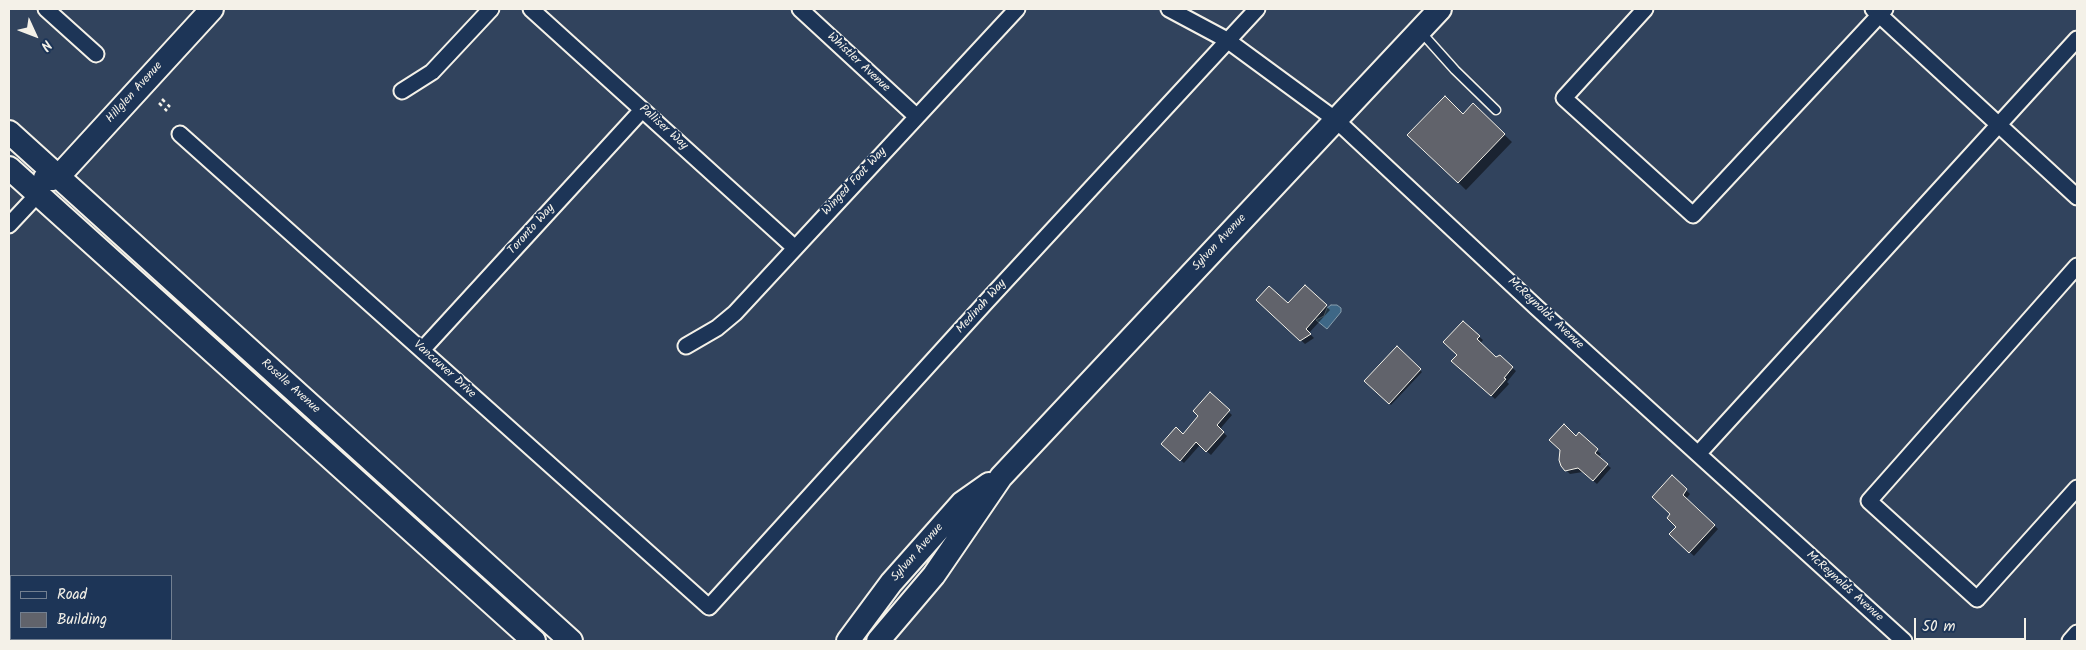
<!DOCTYPE html>
<style>
body{margin:0}
#map{position:relative;width:2086px;height:650px;overflow:hidden;background:#31435d;font-family:Kalam,sans-serif}
canvas{display:block}
.frame{position:absolute;inset:0;border:10px solid #f4f1e8;pointer-events:none}
.legend{position:absolute;left:10px;top:575px;width:162px;height:65px;box-sizing:border-box;background:#1d3557;border:1px solid #738091;margin:0;padding:6px 9px;list-style:none;font-size:15px;color:#f4f1e8}
.legend li{display:flex;align-items:center;gap:10px;height:25px}
.legend b{width:25px;border:1px solid #738091}
.north{position:absolute;left:10px;top:10px;width:50px;height:50px;-webkit-text-stroke:4px #1d3557;paint-order:stroke;rotate:133deg;font-size:14px;font-weight:700;line-height:20px;text-align:center;color:#f4f1e8}
.north::after{content:'';display:block;margin:auto;width:18px;height:22px;background:#f4f1e8;clip-path:polygon(50% 0,100% 100%,50% 72%,0 100%)}
.scale{position:absolute;left:1914px;top:618px;width:112px;height:22px;box-sizing:border-box;border:2px solid #f4f1e8;border-top:0;padding-left:6px;font-size:15px;line-height:18px;white-space:nowrap;color:#f4f1e8;-webkit-text-stroke:4px #1d3557;paint-order:stroke}
</style>
<div id="map">
<canvas width="2086" height="650"></canvas>
<div class="frame"></div>
<ul class="legend">
<li><b style="height:6px;background:#1d3557"></b>Road</li>
<li><b style="height:14px;background:#61636b"></b>Building</li>
</ul>
<div class="north">N</div>
<div class="scale">50 m</div>
</div>
<script>
const ctx = document.querySelector('canvas').getContext('2d');
ctx.lineJoin = 'round';
function fillPath(path, color) {
  ctx.fillStyle = color;
  ctx.fill(path, 'evenodd');
}
function toPath(rows) {
  const path = new Path2D();
  for (const r of rows) {
    path.moveTo(r[0], r[1]);
    for (let i = 2; i < r.length; i += 2) path.lineTo(r[i], r[i + 1]);
  }
  return path;
}
function stroke(path, color, width, dash) {
  ctx.strokeStyle = color;
  ctx.lineWidth = width;
  ctx.lineCap = dash ? 'butt' : 'round';
  ctx.setLineDash(dash || []);
  ctx.stroke(path);
}
function write(font, color, halo, rows, align = 'center') {
  ctx.font = font + ' Kalam,sans-serif';
  ctx.lineWidth = 4;
  ctx.setLineDash([]);
  ctx.textBaseline = 'middle';
  ctx.strokeStyle = halo;
  ctx.fillStyle = color;
  for (const [text, x, y, turn = 0] of rows) {
    ctx.save();
    ctx.translate(x, y);
    ctx.rotate((+turn || 0) * Math.PI / 180);
    ctx.textAlign = isNaN(turn) ? turn : align;
    if (halo) ctx.strokeText(text, 0, 0);
    ctx.fillText(text, 0, 0);
    ctx.restore();
  }
}
const water = toPath([
 [1331,305,1337,305,1341,308,1341,312,1327,329,1316,320,1324,316,1327,308,1331,305]
]);
fillPath(water, '#3e6786');
stroke(water, '#879ead', 1);
fillPath(toPath([
 [1473,105,1512,142,1466,190,1409,135,1463,115],
 [1305,286,1330,310,1309,333,1314,338,1305,344,1258,300,1288,305],
 [1463,322,1483,340,1480,344,1496,358,1500,357,1516,371,1507,382,1509,384,1495,399,1453,361,1459,355],
 [1397,348,1422,372,1391,405,1366,381],
 [1210,394,1232,415,1220,429,1227,436,1211,455,1200,445,1184,463,1163,444,1183,435,1200,416],
 [1579,434,1601,454,1598,457,1611,468,1597,484,1583,472,1570,474,1566,470,1576,437],
 [1672,477,1690,494,1686,499,1718,529,1694,556,1671,534,1678,527,1672,514]
]), '#0007');
const building = toPath([
 [1445,96,1463,114,1473,103,1505,134,1458,183,1407,135,1445,96],
 [1305,285,1327,305,1306,329,1311,334,1300,341,1256,300,1269,286,1288,303,1305,285],
 [1463,321,1480,336,1477,339,1496,357,1500,355,1513,367,1504,378,1506,379,1491,396,1451,361,1457,355,1443,342,1463,321],
 [1397,346,1421,369,1389,404,1364,381,1397,346],
 [1210,392,1230,410,1217,425,1224,432,1206,452,1196,442,1180,461,1161,444,1176,427,1183,434,1198,416,1193,411,1210,392],
 [1564,424,1576,436,1579,432,1598,449,1595,453,1608,464,1593,481,1578,468,1565,471,1561,466,1559,460,1560,450,1549,440,1564,424],
 [1672,475,1687,489,1683,495,1715,525,1689,553,1669,534,1676,527,1667,518,1670,514,1652,497,1672,475]
]);
fillPath(building, '#61636b');
stroke(building, '#f4f1e8', 1);
const lane = toPath([
 [1421,32,1455,70,1496,110]
]);
const street = toPath([
 [46,9,96,54],
 [531,9,795,248],
 [800,9,916,116],
 [1169,9,1227,40,1336,120,1536,307,1904,641],
 [1645,9,1564,98,1693,215,1885,9],
 [1873,9,2077,197],
 [402,91,432,72,491,9],
 [180,134,709,607,986,302,1257,9],
 [9,225,38,194],
 [2077,266,1869,501,1977,599,2077,488],
 [686,346,717,328,735,313,1017,9],
 [422,350,642,110],
 [1698,454,2077,39],
 [2070,641,2077,633]
]);
const secondary = toPath([
 [9,132,571,641],
 [9,168,534,641],
 [45,178,52,179,58,177,212,9],
 [848,641,891,583,962,503,989,484],
 [878,641,934,575,1001,477,1440,9]
]);
stroke(lane, '#f4f1e8', 11);
stroke(street, '#f4f1e8', 19);
stroke(secondary, '#f4f1e8', 26);
stroke(toPath([
 [162,99,170,107],
 [159,103,167,111]
]), '#f4f1e8', 2.5, [4, 4]);
stroke(lane, '#1d3557', 8);
stroke(street, '#1d3557', 15);
stroke(secondary, '#1d3557', 22);
write('12px', '#f4f1e8', '#1d3557', [
 ["Whistler Avenue",858,63,43],
 ["Hillglen Avenue",135,93,-48],
 ["Palliser Way",663,128,42],
 ["Winged Foot Way",855,182,-47],
 ["Toronto Way",532,230,-48],
 ["Sylvan Avenue",1220,243,-47],
 ["Medinah Way",982,307,-48],
 ["McReynolds Avenue",1545,314,43],
 ["Vancouver Drive",444,370,42],
 ["Roselle Avenue",290,387,42],
 ["Sylvan Avenue",918,553,-49],
 ["McReynolds Avenue",1844,587,42]
]);
</script>
